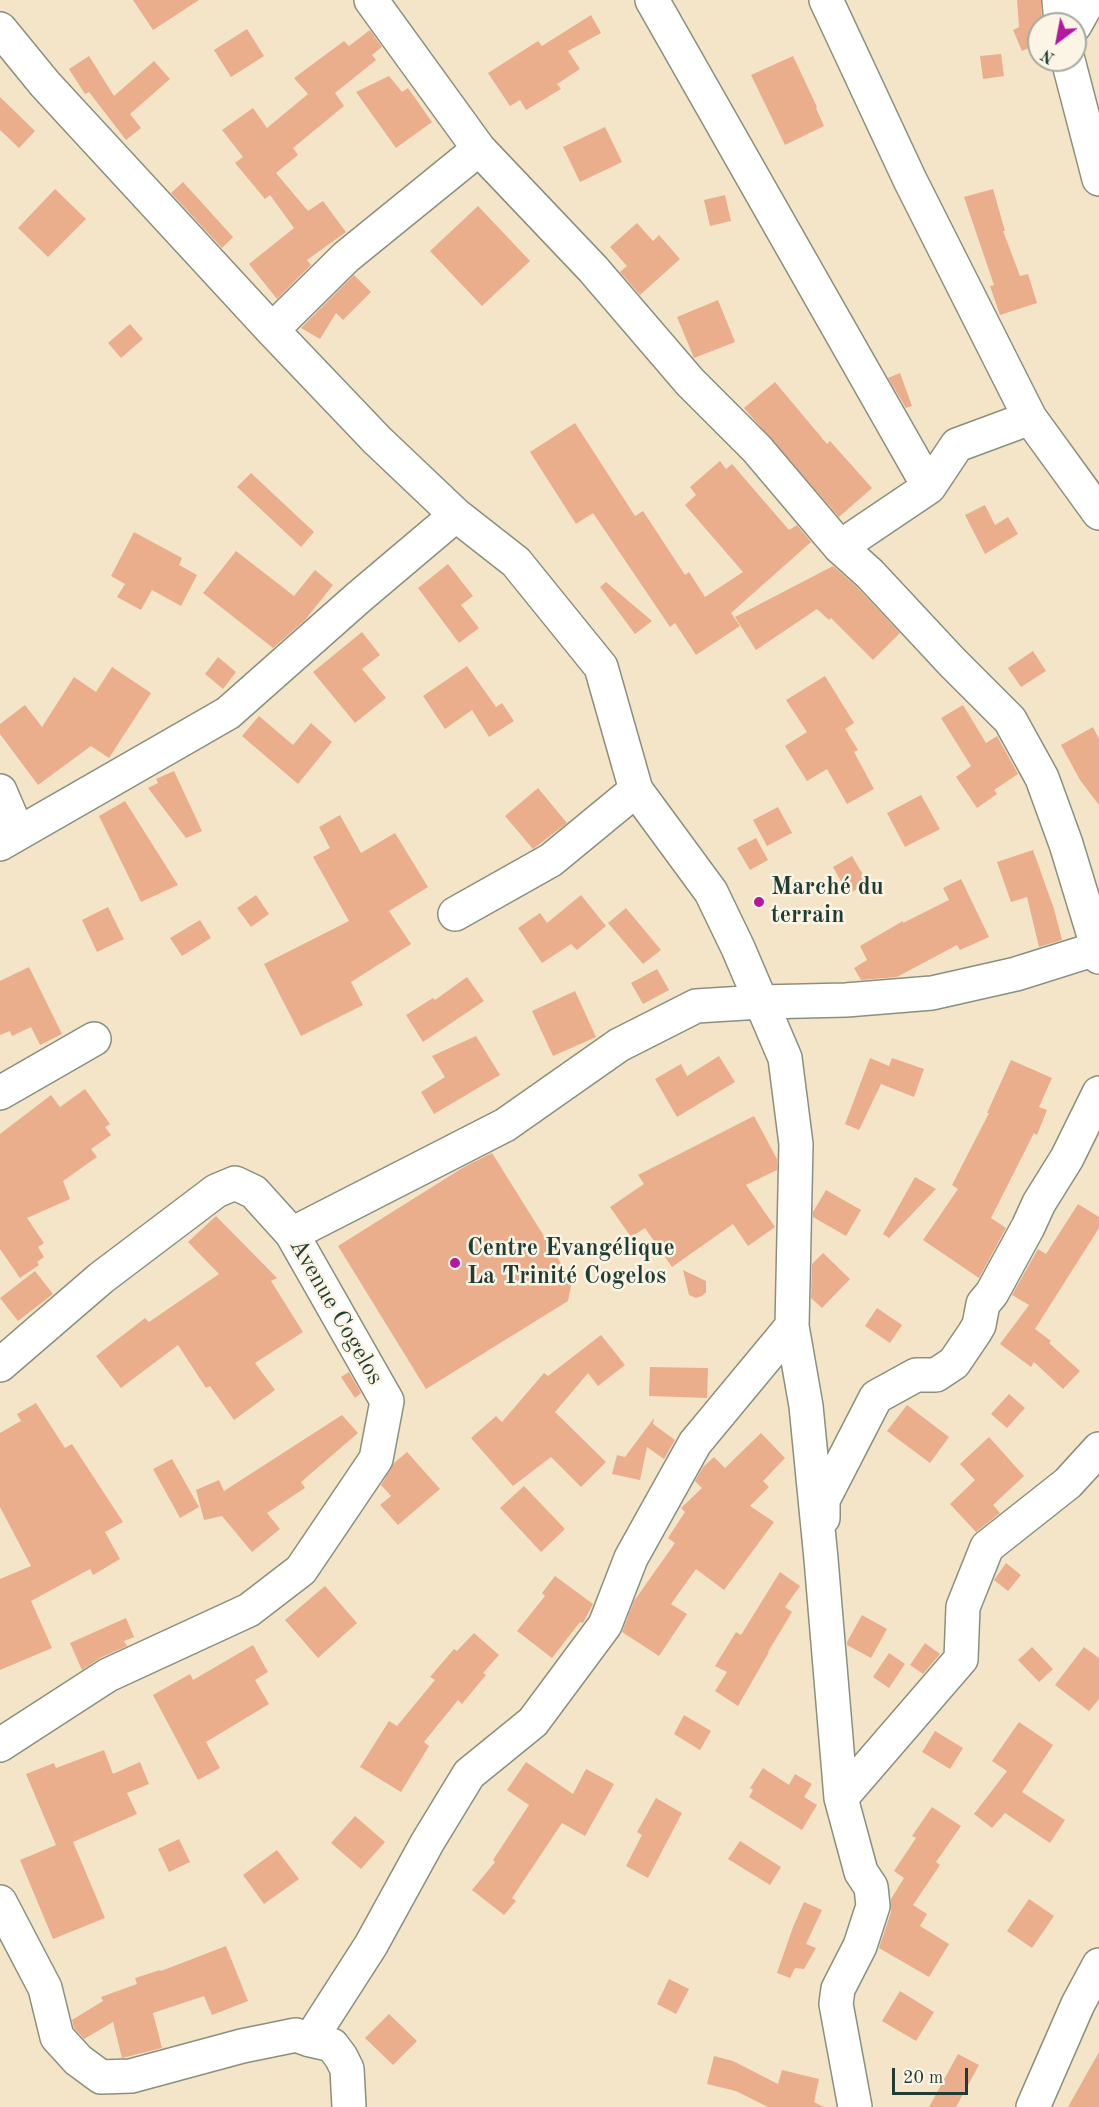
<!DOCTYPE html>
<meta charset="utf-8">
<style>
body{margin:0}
#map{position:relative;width:1099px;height:2107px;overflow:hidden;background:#f4e4c8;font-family:"Old Standard TT",serif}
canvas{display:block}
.north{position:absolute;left:1027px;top:12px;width:60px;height:60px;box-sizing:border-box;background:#fcf5e5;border:2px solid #a4ab9e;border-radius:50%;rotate:212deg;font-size:16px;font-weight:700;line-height:24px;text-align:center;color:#1f3d34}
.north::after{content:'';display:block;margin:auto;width:21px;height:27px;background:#b5179e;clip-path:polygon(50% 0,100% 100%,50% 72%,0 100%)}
.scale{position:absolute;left:892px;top:2068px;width:76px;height:27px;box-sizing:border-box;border:3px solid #1f3d34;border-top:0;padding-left:8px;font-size:18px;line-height:21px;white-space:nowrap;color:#1f3d34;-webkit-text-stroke:4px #fcf5e5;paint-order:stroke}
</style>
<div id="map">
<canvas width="1099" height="2107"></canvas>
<div class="north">N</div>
<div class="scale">20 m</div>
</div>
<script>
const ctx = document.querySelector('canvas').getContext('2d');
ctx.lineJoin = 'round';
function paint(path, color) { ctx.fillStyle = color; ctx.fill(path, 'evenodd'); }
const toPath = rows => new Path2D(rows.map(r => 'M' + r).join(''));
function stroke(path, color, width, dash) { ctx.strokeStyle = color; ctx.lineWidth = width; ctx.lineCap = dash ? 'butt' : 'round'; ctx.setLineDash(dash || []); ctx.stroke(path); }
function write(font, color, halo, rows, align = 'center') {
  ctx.font = font + ' "Old Standard TT",serif'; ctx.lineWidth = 5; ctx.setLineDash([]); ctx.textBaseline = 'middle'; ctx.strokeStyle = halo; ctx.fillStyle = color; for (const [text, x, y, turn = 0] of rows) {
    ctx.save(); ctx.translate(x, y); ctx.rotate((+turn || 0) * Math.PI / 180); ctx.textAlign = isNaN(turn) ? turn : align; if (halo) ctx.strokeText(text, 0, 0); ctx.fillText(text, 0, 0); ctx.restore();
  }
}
paint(toPath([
 [133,0,199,0,153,30],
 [1017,0,1041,0,1042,24,1039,24,1039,43,1022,51,1013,30,1019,27],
 [591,15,601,33,568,51,580,69,557,84,561,89,526,110,520,100,510,106,488,73,538,41,542,46],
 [247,29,264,56,231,77,214,50],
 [370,30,382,47,372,55,376,60,335,93,344,106,293,148,298,155,276,173,308,211,323,201,346,232,307,260,311,265,277,299,249,264,294,228,270,195,265,199,235,163,243,157,222,130,253,108,267,128,308,94,294,78,344,41,349,46],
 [1001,54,1004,76,983,79,980,56],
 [89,56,114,96,154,61,170,79,130,114,141,128,126,140,89,92,85,94,69,69],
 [793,56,817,107,816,108,824,126,785,145,751,75],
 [389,76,402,92,408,88,432,122,396,148,356,92],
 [0,97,35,131,19,148,0,130],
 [605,127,622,162,580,182,563,147],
 [183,182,233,237,222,248,171,193],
 [55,189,86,219,48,257,18,228],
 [993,189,1005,231,1003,231,1020,276,1028,274,1037,303,1000,315,990,286,994,285,964,197],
 [725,195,731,221,710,226,704,200],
 [478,206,530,261,482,306,430,251],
 [637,223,653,241,659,235,680,259,640,295,620,272,627,266,610,247],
 [354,275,371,292,343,320,336,313,320,339,301,328],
 [718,300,735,342,694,358,677,317],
 [130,324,143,339,121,358,108,343],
 [900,373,912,406,906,408,888,378],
 [775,382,827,444,830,441,872,488,839,517,744,408],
 [575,423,635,516,643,511,685,575,689,572,705,597,743,572,685,505,696,495,690,487,720,461,726,469,732,464,789,530,797,525,811,542,731,613,740,626,696,655,675,623,670,627,593,513,576,524,530,452],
 [251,473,314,532,301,547,237,487],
 [985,505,995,525,1008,517,1018,534,985,554,965,515],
 [134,532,182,558,179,565,197,575,181,606,152,590,141,610,117,597,125,584,111,576],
 [236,551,294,596,315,570,333,585,305,620,273,648,203,593],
 [448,564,473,596,461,605,479,628,459,643,418,588],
 [833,566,857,587,900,633,873,660,831,618,829,620,817,609,756,650,735,617],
 [606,582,652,621,635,634,600,587],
 [362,632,380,655,362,669,386,698,355,723,313,672],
 [1033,651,1046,671,1021,687,1008,668],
 [218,657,236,672,223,689,205,674],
 [467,666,496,707,502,703,514,721,489,737,472,710,445,729,423,696],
 [112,667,151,693,109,758,91,746,38,785,0,734,0,724,25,705,42,727,74,677,96,692],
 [825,676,854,723,845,729,858,750,854,752,874,789,847,804,827,769,807,781,785,746,807,732,786,700],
 [963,705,986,743,997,736,1018,774,994,790,997,794,977,808,956,777,971,766,941,718],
 [259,716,293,745,311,723,332,742,298,784,242,736],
 [1093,727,1099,739,1099,805,1080,780,1061,745],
 [174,771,202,831,186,838,148,788,158,783,156,779],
 [538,788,567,823,533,849,505,816],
 [921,795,940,829,905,847,887,813],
 [125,801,178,885,141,902,99,816],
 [778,807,792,833,767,846,753,820],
 [340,815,361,853,395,833,428,887,389,911,411,944,351,982,363,1005,301,1036,264,964,349,921,313,857,330,848,319,827],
 [756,838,768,860,750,870,737,848],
 [1033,850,1054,909,1062,940,1039,947,1027,897,1011,902,997,862],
 [852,856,868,883,848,894,833,867],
 [961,879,989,937,960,950,957,945,897,977,861,980,854,968,867,960,860,946,903,921,903,923,949,900,943,888],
 [256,895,269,914,251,927,237,908],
 [581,895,606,926,577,950,571,944,542,963,518,928,540,913,547,923],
 [108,907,124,939,97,952,82,920],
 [626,908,661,950,643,964,608,923],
 [200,920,211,938,182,956,170,938],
 [29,967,62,1034,40,1045,31,1027,12,1036,10,1031,0,1035,0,981],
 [657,969,669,990,643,1004,631,983],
 [467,977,484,1001,423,1042,406,1015,433,998,435,1000],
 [575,991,596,1037,553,1056,532,1011],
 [476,1036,500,1075,434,1114,421,1092,445,1077,432,1056],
 [719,1056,735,1082,677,1117,655,1079,681,1064,687,1076],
 [870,1058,889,1066,892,1058,924,1069,914,1097,881,1084,859,1130,845,1124],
 [1011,1060,1052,1078,1039,1107,1047,1110,1037,1135,1034,1133,991,1218,1006,1228,979,1278,923,1240,958,1189,952,1185,989,1113,987,1113],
 [85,1089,110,1124,105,1127,111,1135,91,1149,97,1157,63,1181,70,1199,27,1218,44,1243,38,1247,44,1257,37,1262,39,1265,20,1278,0,1249,0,1134,51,1095,60,1107],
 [754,1116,777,1159,777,1170,746,1185,775,1227,748,1246,733,1224,672,1267,645,1228,631,1237,610,1207,644,1184,638,1175],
 [492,1153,572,1281,568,1301,426,1389,338,1246,464,1167],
 [915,1177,936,1189,889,1238,883,1234],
 [826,1190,861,1210,846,1236,813,1217,813,1212],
 [1078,1204,1099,1217,1099,1228,1035,1329,1051,1341,1049,1343,1080,1371,1063,1389,1034,1362,1031,1367,1000,1344,1029,1305,1012,1295,1038,1249,1046,1254],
 [216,1216,277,1278,271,1281,303,1332,255,1363,275,1390,234,1420,210,1386,206,1388,178,1345,121,1388,96,1356,145,1318,149,1322,219,1274,188,1242],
 [823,1253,850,1279,822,1308,811,1298,812,1264],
 [683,1270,706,1281,706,1292,702,1296,696,1298,689,1295],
 [35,1271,53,1294,18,1321,0,1298],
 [877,1308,902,1325,890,1343,865,1326],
 [601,1335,625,1365,598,1386,588,1373,555,1412,606,1462,581,1487,551,1457,513,1486,471,1438,496,1416,502,1422,544,1373,548,1376],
 [650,1367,708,1368,707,1398,649,1396],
 [349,1372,361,1393,355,1398,341,1377],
 [1009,1394,1025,1408,1007,1428,991,1414],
 [36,1403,65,1448,72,1444,123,1522,105,1532,120,1559,93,1575,90,1569,31,1601,52,1648,0,1670,0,1579,31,1566,0,1507,0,1433,21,1421,17,1414],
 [907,1405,949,1437,930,1463,887,1431],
 [342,1415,358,1433,301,1482,305,1488,267,1513,280,1529,252,1552,222,1516,204,1520,196,1490,219,1480,224,1491],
 [654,1418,653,1424,675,1440,664,1459,647,1447,640,1480,612,1474,617,1455,625,1457],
 [761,1433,785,1458,763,1481,769,1487,750,1506,774,1522,724,1590,696,1569,671,1604,687,1614,659,1656,622,1632,634,1601,675,1543,668,1538,685,1512,681,1508,702,1488,695,1481,703,1467,714,1457,725,1468],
 [989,1437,1024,1476,993,1505,1000,1513,976,1532,950,1504,975,1480,960,1464],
 [407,1452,440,1489,398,1525,380,1505,391,1496,381,1485,394,1463],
 [172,1459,199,1507,180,1518,153,1469],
 [524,1486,565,1529,541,1552,500,1508],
 [1006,1563,1021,1575,1008,1591,994,1580],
 [780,1572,800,1586,785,1607,792,1612,768,1652,769,1652,738,1706,715,1691,727,1672,715,1666,736,1632,741,1635],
 [555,1576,593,1604,583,1623,580,1622,552,1658,517,1631,545,1596,542,1593],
 [325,1586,357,1623,318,1658,285,1620],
 [862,1615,887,1629,871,1658,847,1645,847,1642],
 [126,1618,134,1637,124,1641,127,1646,100,1658,82,1670,70,1643],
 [474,1633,499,1655,483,1673,486,1675,462,1704,458,1700,424,1742,429,1746,401,1792,360,1767,389,1721,397,1726,435,1680,430,1677,454,1649,457,1651],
 [925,1643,940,1654,923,1674,910,1665],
 [253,1645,268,1672,255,1680,269,1704,206,1742,220,1768,198,1780,153,1695,190,1674,193,1680],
 [1032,1647,1053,1669,1039,1682,1018,1660],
 [1084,1647,1099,1658,1099,1699,1089,1711,1055,1685],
 [889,1653,905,1664,889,1688,873,1677],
 [684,1715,711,1731,700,1750,674,1734],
 [1019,1722,1053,1745,1022,1792,1065,1820,1050,1843,1005,1813,992,1828,974,1814,1007,1771,992,1761],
 [935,1731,963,1748,950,1769,922,1752],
 [104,1750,113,1774,140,1762,149,1784,127,1793,137,1814,73,1842,105,1918,53,1939,20,1860,56,1845,26,1774,54,1763,56,1768],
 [526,1762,573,1794,586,1769,614,1784,585,1836,562,1823,512,1898,516,1901,504,1915,472,1890,495,1862,493,1860,529,1805,507,1790],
 [763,1768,789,1785,795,1774,812,1784,804,1797,817,1805,802,1830,749,1797,753,1790,750,1788],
 [656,1798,682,1813,648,1878,626,1866,642,1835,637,1832],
 [932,1807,961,1826,936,1862,940,1865,913,1905,927,1914,920,1926,949,1944,929,1977,879,1948,891,1912,891,1899,904,1878,894,1871,916,1838,912,1836],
 [355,1816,385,1842,361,1869,331,1843],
 [179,1839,190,1862,169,1872,158,1849],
 [740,1841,781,1867,770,1885,728,1859],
 [277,1850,299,1879,264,1904,243,1875],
 [1029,1899,1054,1916,1032,1948,1007,1931],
 [804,1902,822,1910,806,1944,816,1948,804,1969,795,1968,790,1978,777,1973,793,1927],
 [226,1946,248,2001,212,2015,204,1996,153,2013,162,2048,122,2058,113,2022,84,2039,74,2028,72,2020,103,2001,101,1997,137,1984,135,1978,160,1970,161,1971],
 [669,1979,689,1989,676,2014,657,2004],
 [900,1991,934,2012,916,2041,882,2021],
 [389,2014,417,2041,393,2065,365,2038],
 [1099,2052,1099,2107,1068,2107],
 [958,2054,979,2065,956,2107,929,2107],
 [714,2056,733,2061,778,2084,782,2070,819,2079,814,2102,824,2107,768,2107,736,2091,707,2084]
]), '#ebae8d');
const minor = toPath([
 [371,0,479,149,593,269,690,382,757,449,840,547,870,574,952,662,1010,720,1042,778,1066,844,1098,949,1099,957],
 [652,0,929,487],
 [826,0,910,180,1030,418,1099,513],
 [1059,0,1061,24],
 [1075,25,1089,0],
 [0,29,45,84,272,330,377,440,456,515,516,562,601,667,636,790,711,892,738,948,785,1058,796,1144,792,1326,806,1406,821,1559,841,1798,861,1872,871,1887,873,1906,860,1946,838,1989,836,2004,855,2107],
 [1068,60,1099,179],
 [272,330,346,257,479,149],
 [840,547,929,487,957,445,1030,418],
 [0,791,18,833],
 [0,844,228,713,359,597,456,515],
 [455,914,551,860,636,790],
 [0,1093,94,1039],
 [292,1234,505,1125,619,1045,696,1006,761,1002,846,1000,932,993,1016,974,1099,948],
 [0,1365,101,1278,216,1191,235,1183,254,1192,292,1234,387,1401,376,1459,301,1570,249,1610,108,1675,0,1745],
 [823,1518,823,1500,876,1397,916,1375,936,1375,954,1363,975,1332,979,1325,983,1304,992,1293,1028,1227,1039,1203,1067,1158,1099,1093],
 [841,1798,961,1659,963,1607,987,1547,1068,1483,1099,1449],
 [0,1902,45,1988,57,2037,78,2060,101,2077,131,2076,242,2046,296,2035,310,2040,332,2045,341,2057,347,2069,349,2107],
 [310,2040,371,1945,427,1843,469,1774,533,1722,605,1625,631,1558,695,1443,792,1326],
 [1033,2107,1078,2004,1099,1965]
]);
stroke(minor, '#8a907e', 36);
stroke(minor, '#fff', 33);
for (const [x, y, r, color] of [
 [759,902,6,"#b5179e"],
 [455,1263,6,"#b5179e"]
]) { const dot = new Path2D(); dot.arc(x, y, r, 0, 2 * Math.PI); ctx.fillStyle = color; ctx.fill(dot); stroke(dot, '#fcf5e5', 2); }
write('bold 24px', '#1f3d34', '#fcf5e5', [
 ["Marché du",771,888],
 ["terrain",771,916],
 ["Centre Evangélique",467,1249],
 ["La Trinité Cogelos",467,1277]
], 'left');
write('24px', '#1f3d34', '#fcf5e5', [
 ["Avenue Cogelos",336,1312,60]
]);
</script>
